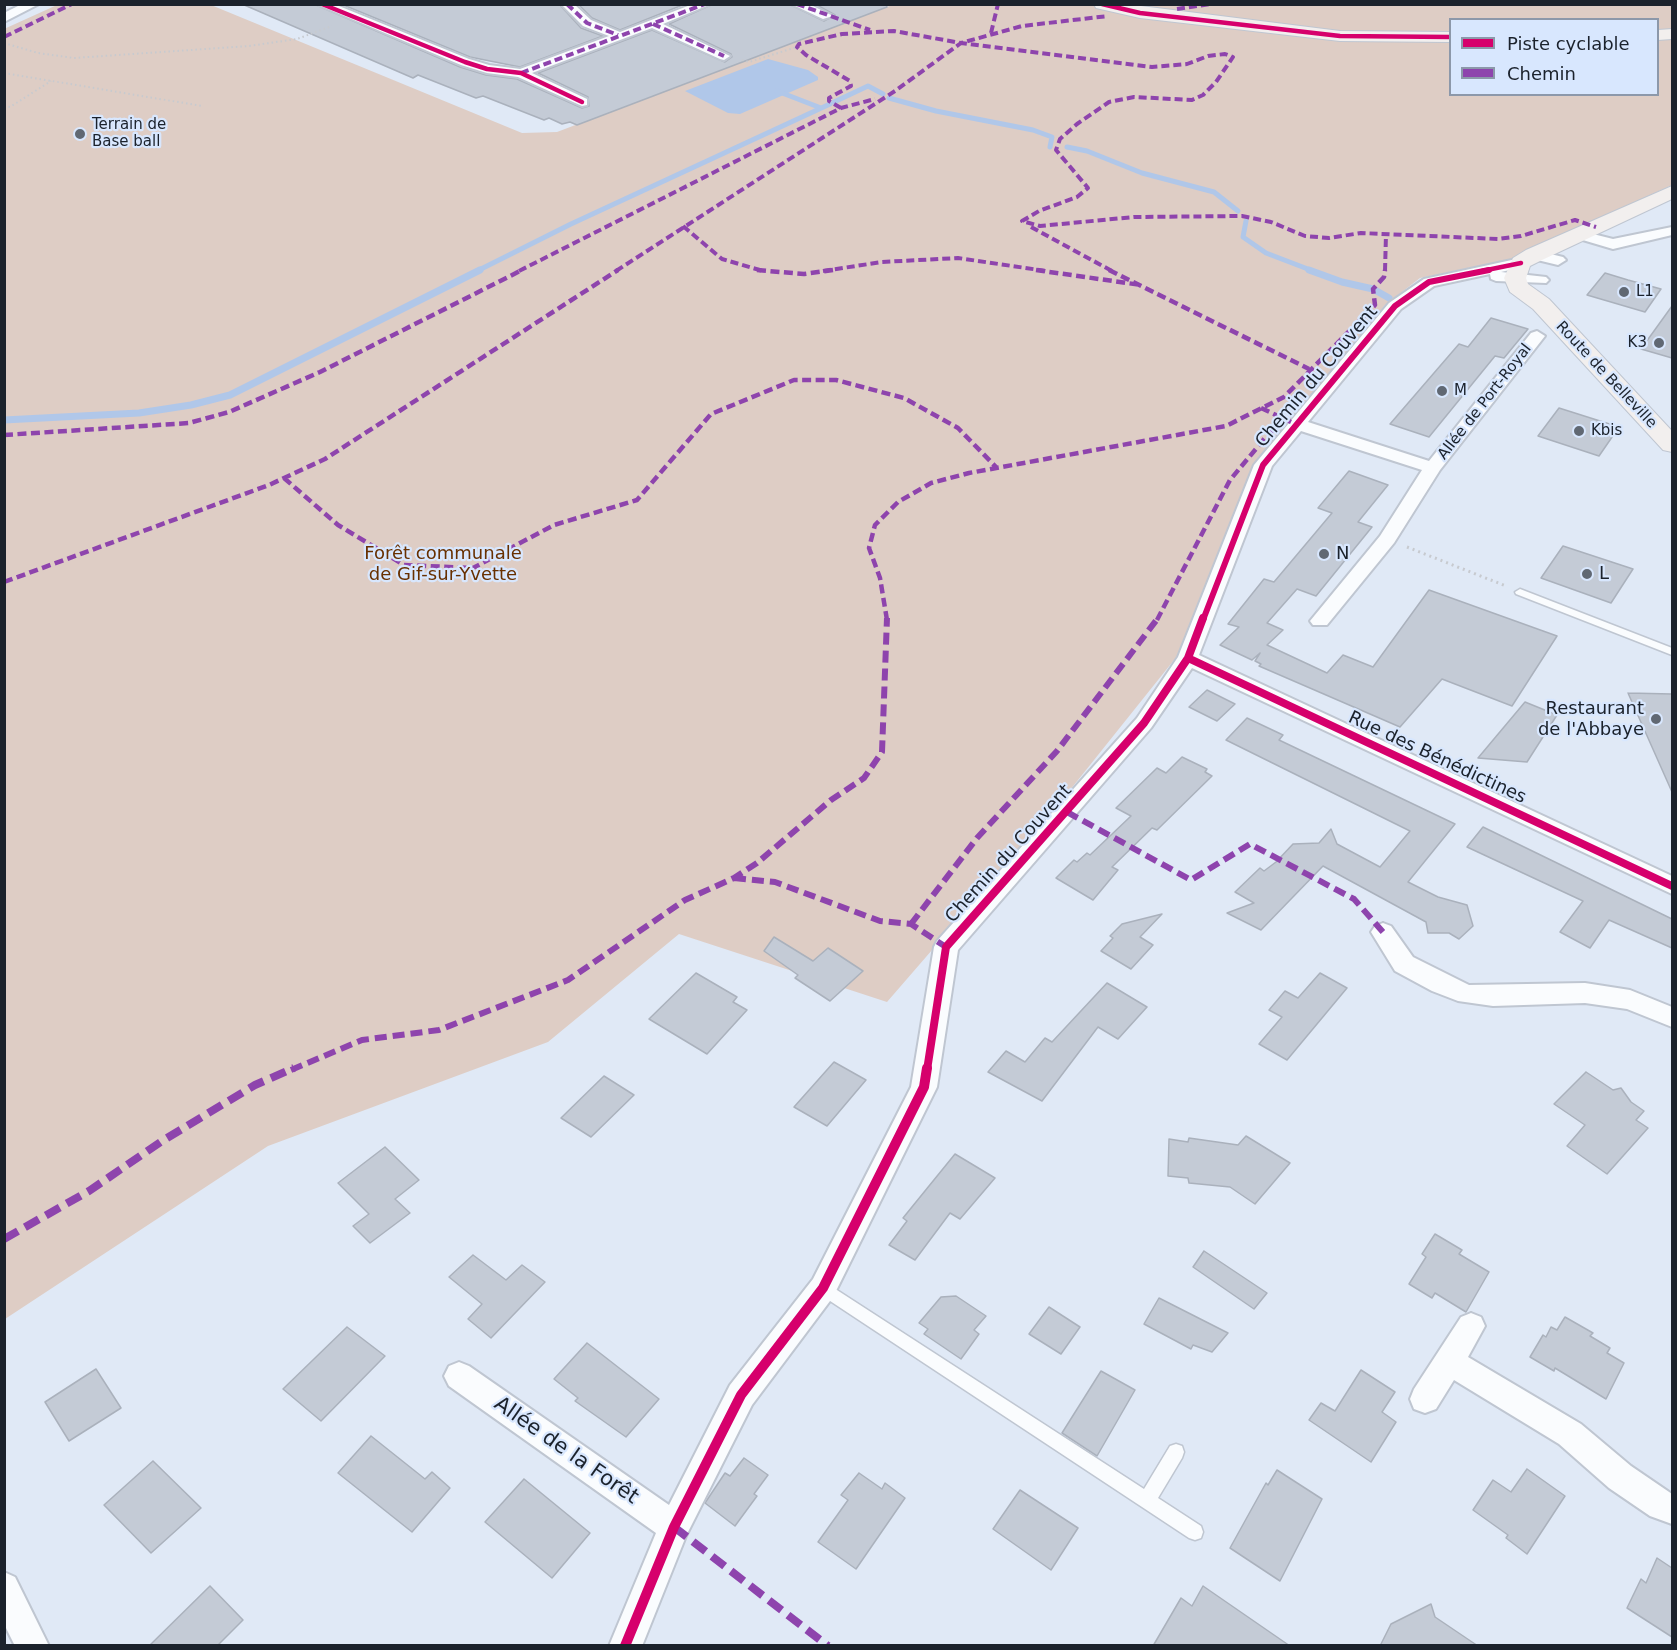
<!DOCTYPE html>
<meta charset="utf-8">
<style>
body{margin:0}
#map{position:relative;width:1677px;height:1650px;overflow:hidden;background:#e0e9f6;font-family:"DejaVu Sans",sans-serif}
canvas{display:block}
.frame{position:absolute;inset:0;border:6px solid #1b222c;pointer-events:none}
.legend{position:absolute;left:1449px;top:18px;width:210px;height:78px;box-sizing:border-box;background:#d8e7fe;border:2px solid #8c98aa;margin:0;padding:8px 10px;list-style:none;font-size:18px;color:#1b222c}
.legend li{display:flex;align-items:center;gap:12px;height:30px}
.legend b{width:30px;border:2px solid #8c98aa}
</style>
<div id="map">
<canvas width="1677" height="1650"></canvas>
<div class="frame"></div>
<ul class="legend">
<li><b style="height:8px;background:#d6006c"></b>Piste cyclable</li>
<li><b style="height:8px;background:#8e44ad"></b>Chemin</li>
</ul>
</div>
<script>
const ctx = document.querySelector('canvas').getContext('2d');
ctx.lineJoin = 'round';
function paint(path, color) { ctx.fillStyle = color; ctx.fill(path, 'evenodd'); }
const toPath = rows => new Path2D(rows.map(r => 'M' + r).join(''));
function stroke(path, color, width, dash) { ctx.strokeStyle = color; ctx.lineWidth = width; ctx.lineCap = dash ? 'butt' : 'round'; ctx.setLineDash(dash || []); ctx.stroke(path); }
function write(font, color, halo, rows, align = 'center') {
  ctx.font = font + ' "DejaVu Sans",sans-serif'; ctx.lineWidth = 4.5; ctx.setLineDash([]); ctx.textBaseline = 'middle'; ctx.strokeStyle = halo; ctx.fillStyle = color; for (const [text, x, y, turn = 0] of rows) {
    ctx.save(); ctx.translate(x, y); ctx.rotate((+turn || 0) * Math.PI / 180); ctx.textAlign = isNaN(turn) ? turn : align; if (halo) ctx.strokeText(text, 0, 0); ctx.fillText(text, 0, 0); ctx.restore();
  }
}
paint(toPath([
 [57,5,211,5,522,133,557,132,892,5,1672,5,1672,185,1511,259,1420,278,1385,305,1251,470,1178,655,1062,800,887,1002,679,934,548,1042,268,1146,5,1319,4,29],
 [1450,20,1658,20,1658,94,1450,94]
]), '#decdc5');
paint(toPath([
 [768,59,808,70,818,77,818,80,740,114,728,113,685,91]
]), '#b0c7e9');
stroke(toPath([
 [777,91,821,108],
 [889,98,936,111,1033,130,1052,137,1050,147],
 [834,102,868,86,883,94],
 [1067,147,1087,151,1142,173,1214,192,1238,211],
 [1246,221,1243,237,1266,253,1313,271],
 [477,271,571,224,830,104]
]), '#b0c7e9', 5);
stroke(toPath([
 [1309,270,1342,282,1373,289,1389,298],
 [4,420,139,413,191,405,230,395,480,270]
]), '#b0c7e9', 7);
const building = toPath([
 [242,4,314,4,460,67,486,75,517,79,582,108,589,106,588,97,538,73,652,30,725,62,732,57,731,54,669,24,713,4,789,4,824,21,835,15,815,4,886,4,887,7,577,125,570,122,562,124,549,118,544,120,483,96,476,98,418,75,413,78,242,4],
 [341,4,559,4,581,28,603,36,520,67,470,57,341,4],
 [578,4,685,4,620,30,592,18,578,4],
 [1605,273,1628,280,1661,289,1645,312,1587,295,1605,273],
 [1672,306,1672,358,1641,349,1672,306],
 [1491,318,1528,329,1504,358,1495,356,1429,437,1390,424,1459,344,1468,347,1491,318],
 [1559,408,1619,427,1599,456,1538,436,1559,408],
 [1349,471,1388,485,1358,522,1372,527,1316,596,1297,589,1267,623,1283,630,1267,645,1327,673,1343,655,1373,667,1429,590,1557,636,1512,706,1442,679,1400,727,1259,666,1261,664,1255,661,1260,653,1252,660,1220,645,1239,627,1228,624,1264,579,1274,582,1332,513,1318,508,1349,471],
 [1563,546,1633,569,1611,603,1541,578,1563,546],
 [1207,690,1235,704,1217,721,1189,707,1207,690],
 [1628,693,1672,694,1672,792,1628,693],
 [1525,702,1557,715,1527,762,1478,758,1525,702],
 [1247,718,1283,735,1279,740,1455,824,1408,882,1438,897,1467,905,1473,926,1459,939,1449,933,1428,933,1426,922,1323,866,1261,930,1227,913,1254,903,1235,892,1260,868,1264,871,1276,862,1293,844,1319,843,1331,829,1337,844,1380,867,1410,831,1226,740,1247,718],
 [1182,757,1207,769,1205,772,1212,776,1157,830,1152,828,1112,867,1118,870,1093,900,1056,878,1074,860,1077,862,1087,853,1090,855,1131,816,1116,808,1157,768,1166,773,1182,757],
 [1483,827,1672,919,1672,948,1609,920,1590,948,1560,932,1583,901,1467,847,1483,827],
 [1162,914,1140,937,1153,945,1131,969,1101,951,1113,938,1110,936,1122,924,1162,914],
 [774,937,813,961,828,948,863,971,830,1001,795,978,798,975,764,951,774,937],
 [696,973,737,997,733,1002,747,1010,707,1054,649,1019,696,973],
 [1320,973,1347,988,1287,1060,1259,1044,1282,1017,1269,1010,1285,991,1298,998,1320,973],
 [1107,983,1147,1007,1118,1039,1098,1027,1042,1101,988,1072,1006,1051,1025,1062,1045,1038,1052,1042,1107,983],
 [834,1062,866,1080,827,1126,794,1107,834,1062],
 [1586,1072,1613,1090,1621,1088,1631,1102,1644,1111,1636,1120,1648,1128,1607,1174,1567,1146,1585,1125,1554,1104,1586,1072],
 [604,1076,634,1095,591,1137,561,1118,604,1076],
 [1246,1136,1290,1163,1255,1204,1230,1187,1189,1183,1188,1178,1168,1176,1169,1139,1188,1142,1189,1138,1238,1145,1246,1136],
 [385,1147,419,1180,395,1199,410,1213,370,1243,353,1226,369,1214,338,1183,385,1147],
 [955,1154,995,1178,960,1219,950,1213,915,1260,889,1245,907,1221,903,1218,955,1154],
 [1435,1234,1462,1250,1459,1254,1489,1272,1466,1312,1435,1293,1432,1298,1409,1284,1426,1257,1422,1254,1435,1234],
 [1204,1251,1267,1293,1254,1309,1193,1267,1204,1251],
 [473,1255,506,1280,522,1265,545,1282,491,1338,468,1319,482,1304,449,1277,473,1255],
 [956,1296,986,1316,974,1330,979,1334,961,1359,924,1334,928,1329,919,1323,941,1297,956,1296],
 [1159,1298,1228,1333,1212,1352,1193,1345,1191,1349,1144,1324,1159,1298],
 [1049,1307,1080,1327,1061,1354,1029,1334,1049,1307],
 [1565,1317,1593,1333,1590,1336,1610,1348,1607,1353,1624,1363,1606,1399,1555,1368,1554,1371,1530,1357,1543,1335,1546,1337,1551,1327,1557,1330,1565,1317],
 [347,1327,385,1356,321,1421,283,1389,347,1327],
 [587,1343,659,1399,626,1437,575,1401,578,1398,554,1379,587,1343],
 [96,1369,121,1408,69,1441,45,1402,96,1369],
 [1361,1370,1395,1392,1382,1412,1396,1422,1371,1462,1309,1420,1321,1403,1335,1411,1361,1370],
 [1101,1371,1135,1390,1097,1456,1062,1433,1101,1371],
 [371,1436,425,1479,432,1472,450,1488,412,1532,338,1473,371,1436],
 [744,1458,768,1475,754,1494,757,1496,735,1526,705,1503,725,1473,730,1476,744,1458],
 [153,1461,201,1508,151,1553,104,1505,153,1461],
 [1527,1469,1565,1496,1527,1554,1506,1538,1508,1535,1473,1510,1493,1480,1511,1492,1527,1469],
 [1277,1470,1322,1499,1280,1581,1230,1548,1266,1483,1268,1485,1277,1470],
 [859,1473,882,1489,885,1483,905,1498,856,1569,818,1542,848,1500,841,1495,859,1473],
 [524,1479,590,1533,552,1578,485,1522,524,1479],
 [1020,1490,1078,1528,1051,1570,993,1529,1020,1490],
 [1657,1558,1672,1568,1672,1637,1627,1608,1641,1579,1646,1583,1657,1558],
 [210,1586,243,1620,217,1646,149,1646,210,1586],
 [1203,1586,1290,1646,1153,1646,1181,1598,1192,1606,1203,1586],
 [1431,1604,1435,1617,1478,1646,1380,1646,1391,1624,1431,1604]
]);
paint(building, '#c4cbd6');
stroke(building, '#aab1bc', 1.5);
const lane = toPath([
 [1520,589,1672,648,1672,655,1516,594,1515,592,1520,589],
 [823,1281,1144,1489,1170,1446,1176,1444,1182,1446,1184,1452,1182,1458,1158,1498,1201,1526,1203,1532,1201,1538,1195,1540,1189,1538,818,1293,815,1288,818,1283,823,1281]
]);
const street = toPath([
 [22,4,39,4,4,22,4,13,22,4],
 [316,4,334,4,469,59,489,65,520,69,609,36,583,26,561,4,574,4,591,20,620,32,693,4,711,4,663,24,730,56,724,60,720,59,652,28,532,73,587,99,587,105,582,106,518,77,487,73,461,65,316,4],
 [791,4,809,4,833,16,823,19,791,4],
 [1672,227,1672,235,1613,249,1576,238,1574,235,1581,231,1613,239,1672,227],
 [1534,250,1563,257,1566,260,1558,265,1529,258,1526,255,1529,252,1534,250],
 [1521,258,1526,260,1529,263,1526,266,1501,272,1546,277,1549,280,1546,283,1496,281,1491,279,1490,274,1434,286,1401,309,1308,422,1429,461,1531,333,1537,331,1545,336,1440,470,1394,543,1327,625,1313,625,1310,621,1380,536,1422,470,1301,431,1272,466,1199,655,1672,876,1672,894,1192,668,1151,728,958,950,937,1087,833,1297,752,1405,686,1536,642,1646,609,1646,656,1533,449,1386,444,1376,449,1366,459,1362,469,1366,669,1505,730,1385,813,1279,911,1087,934,947,937,941,1137,718,1178,657,1254,465,1389,303,1424,279,1521,258],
 [1383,923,1391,926,1413,957,1469,985,1585,983,1630,990,1672,1007,1672,1027,1627,1009,1585,1003,1493,1006,1458,1001,1432,991,1395,971,1371,932,1375,926,1383,923],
 [1471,1313,1481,1317,1485,1326,1468,1357,1581,1424,1631,1466,1672,1494,1672,1524,1650,1516,1609,1488,1559,1444,1454,1380,1436,1409,1425,1413,1414,1409,1410,1399,1414,1389,1461,1317,1471,1313],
 [4,1572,15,1577,49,1646,15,1646,4,1624,4,1572]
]);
const secondary = toPath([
 [1094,4,1125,4,1340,31,1450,32,1450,42,1340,41,1140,18,1096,8,1094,4],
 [1672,29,1672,39,1658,40,1658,30,1672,29],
 [1672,186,1672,199,1542,260,1530,266,1526,278,1528,284,1549,299,1672,431,1672,452,1663,450,1533,309,1510,292,1504,278,1513,258,1526,250,1672,186]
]);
stroke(lane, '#bfc6d1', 3);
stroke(street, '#bfc6d1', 4);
stroke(secondary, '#bfc6d1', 2);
stroke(toPath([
 [4,43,38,53,74,58,249,46,297,39,332,26],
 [742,60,749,62,797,47],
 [4,73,202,106],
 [4,106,10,107,51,81]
]), '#c7cacf', 2, [1.5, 3]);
stroke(toPath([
 [1407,547,1506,586]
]), '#c7cacf', 3, [2, 4]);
paint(lane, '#fafcfe');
paint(street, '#fafcfe');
paint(secondary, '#f2efee');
stroke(toPath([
 [567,4,587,23,618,35],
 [797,4,870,30],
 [1177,9,1211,4],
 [653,24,724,56],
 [991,33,998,4],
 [4,37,72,4],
 [521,73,705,4],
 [841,108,829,101,829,98,851,86,850,81,806,55,797,47,799,44,842,34,894,31,961,43,1152,67,1187,64,1208,56,1225,54,1233,57,1216,82,1203,95,1192,100,1134,97,1109,102,1077,124,1060,139,1056,150,1088,188,1077,197,1039,211,1022,221,1040,226,1134,217,1242,216,1271,222,1305,236,1329,238,1361,233,1498,239,1521,236,1575,220,1596,227],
 [683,226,722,259,763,271],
 [1031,227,1112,271],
 [519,271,841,108,875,99],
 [616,271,895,91,961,43,1022,26,1108,16],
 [823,271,882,262,958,258,1046,271],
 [1385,271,1386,234]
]), '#8e44ad', 4, [8, 4]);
stroke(toPath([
 [757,270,804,274,833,270],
 [1036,270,1141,285],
 [1109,270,1309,369],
 [1261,408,1291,422],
 [4,435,189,423,229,412,320,372,522,270],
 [284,478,338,525,404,565,473,568,554,525,637,500,711,414,794,380,836,380,904,398,958,428,996,467],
 [4,582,269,485,325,459,618,270],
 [887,620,880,578,869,548,875,525,898,502,931,483,969,473,1226,426,1284,397,1375,305,1373,289,1384,277,1385,270],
 [1157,620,1230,480,1265,438,1285,419]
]), '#8e44ad', 4.5, [9, 4.5]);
stroke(toPath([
 [1067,812,1191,880,1250,844,1354,899,1383,932],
 [734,878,775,882,880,921,911,924,946,947],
 [911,924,977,838,1057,751,1158,618],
 [291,1070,362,1040,439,1030,568,980,685,900,734,878,757,863,831,800,864,778,882,752,887,618]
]), '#8e44ad', 6, [12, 6]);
stroke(toPath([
 [4,1239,89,1191,162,1141,255,1085,294,1068],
 [674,1527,828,1646]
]), '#8e44ad', 8, [16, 8]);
stroke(toPath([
 [322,4,465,62,487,69,521,73,582,102],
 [1102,4,1140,13,1340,36,1450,37],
 [1482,271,1521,263]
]), '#d6006c', 4.5);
stroke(toPath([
 [1203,620,1263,465,1395,306,1429,282,1489,270]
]), '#d6006c', 6);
stroke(toPath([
 [1188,658,1672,886],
 [927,1070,946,947,1144,723,1188,658,1203,618]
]), '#d6006c', 8);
stroke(toPath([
 [625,1646,674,1527,741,1395,823,1288,924,1087,927,1068]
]), '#d6006c', 10);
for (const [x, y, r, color] of [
 [80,134,6,"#606873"],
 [1624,292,6,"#606873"],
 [1659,343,6,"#606873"],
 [1442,391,6,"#606873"],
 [1579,431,6,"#606873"],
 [1324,554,6,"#606873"],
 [1587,574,6,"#606873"],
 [1656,719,6,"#606873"]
]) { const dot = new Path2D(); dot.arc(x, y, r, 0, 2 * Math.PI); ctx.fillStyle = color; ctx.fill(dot); stroke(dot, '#d8e7fe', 2); }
write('15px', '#1b222c', '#d8e7fe', [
 ["Terrain de",92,125],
 ["Base ball",92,142],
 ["L1",1636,292],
 ["K3",1647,343,"right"],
 ["M",1454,391],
 ["Kbis",1591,431]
], 'left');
write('15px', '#1b222c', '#d8e7fe', [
 ["Route de Belleville",1606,375,47],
 ["Allée de Port-Royal",1485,402,-52]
]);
write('18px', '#1b222c', '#d8e7fe', [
 ["Chemin du Couvent",1317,377,-50],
 ["Rue des Bénédictines",1437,758,25],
 ["Chemin du Couvent",1009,854,-48]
]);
write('18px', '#683000', '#d8e7fe', [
 ["Forêt communale",443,554],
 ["de Gif-sur-Yvette",443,575]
]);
write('18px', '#1b222c', '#d8e7fe', [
 ["N",1336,554],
 ["L",1599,574],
 ["Restaurant",1644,709,"right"],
 ["de l'Abbaye",1644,730,"right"]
], 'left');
write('21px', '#1b222c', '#d8e7fe', [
 ["Allée de la Forêt",566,1451,35]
]);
</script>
